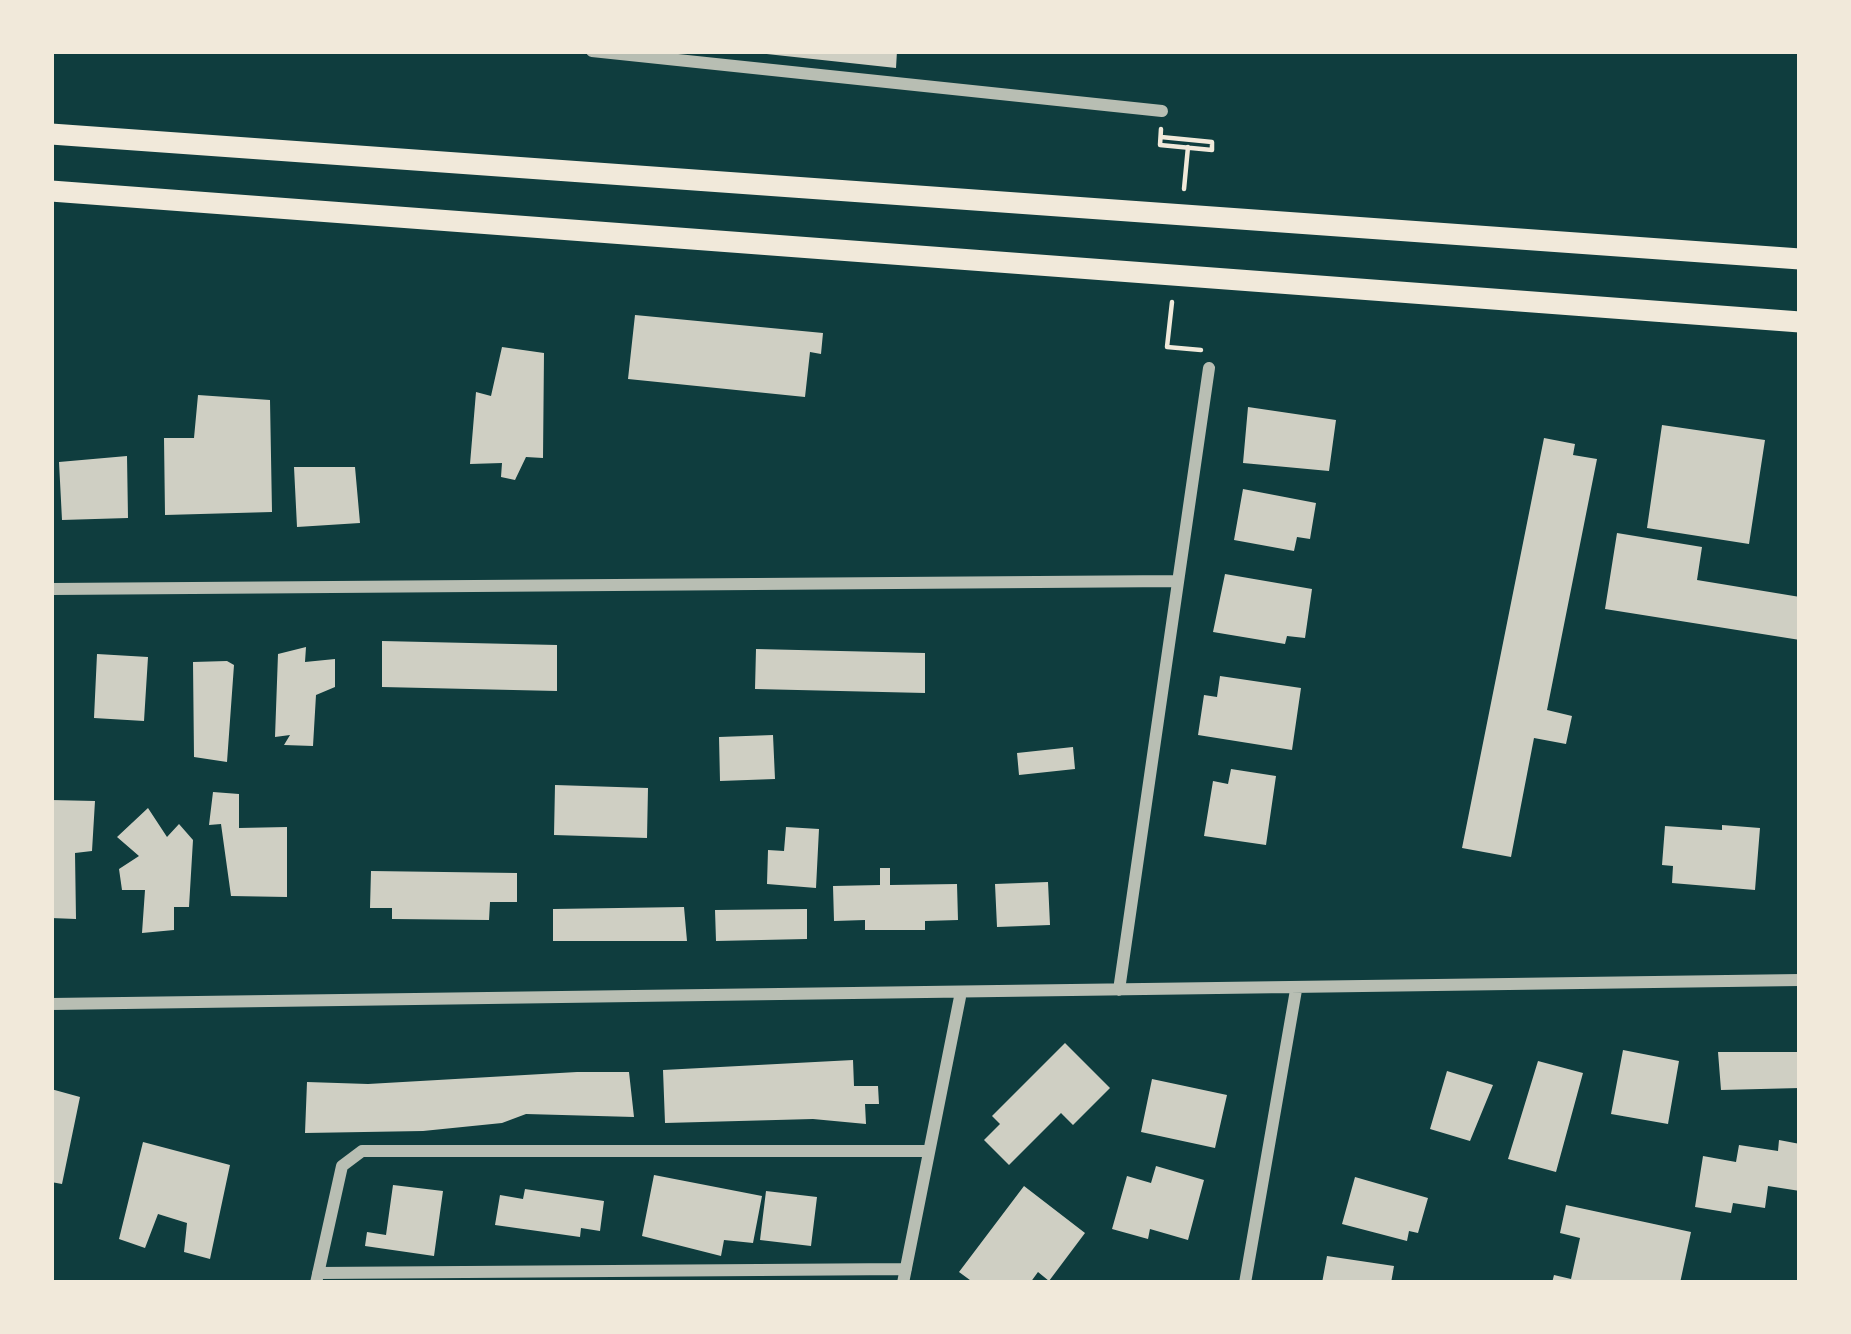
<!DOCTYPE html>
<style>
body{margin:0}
#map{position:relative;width:1851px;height:1334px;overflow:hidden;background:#0f3d3e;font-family:"Fira Sans Condensed",sans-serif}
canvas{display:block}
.frame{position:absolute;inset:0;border:54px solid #f1e9da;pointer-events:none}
</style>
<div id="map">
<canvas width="1851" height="1334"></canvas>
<div class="frame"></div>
</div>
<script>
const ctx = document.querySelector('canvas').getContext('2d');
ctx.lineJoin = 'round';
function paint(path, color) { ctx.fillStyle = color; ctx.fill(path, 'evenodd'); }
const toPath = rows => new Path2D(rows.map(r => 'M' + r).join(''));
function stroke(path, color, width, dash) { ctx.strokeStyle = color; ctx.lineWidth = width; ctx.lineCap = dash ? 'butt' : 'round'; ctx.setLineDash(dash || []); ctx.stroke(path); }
paint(toPath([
 [739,51,897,51,896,68],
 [635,315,823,333,821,354,810,352,805,397,628,379],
 [502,347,544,353,543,458,526,457,515,480,501,477,502,463,470,464,476,392,491,396],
 [198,395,270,400,272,512,165,515,164,438,194,438],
 [1248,407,1336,420,1329,471,1243,463],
 [1662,425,1765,440,1749,544,1647,528],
 [1544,438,1575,444,1573,455,1597,459,1547,710,1572,716,1566,744,1534,738,1511,857,1462,848],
 [127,456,128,518,62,520,59,462],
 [294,467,355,467,360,523,297,527],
 [1243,489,1316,503,1310,539,1297,537,1294,551,1234,540],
 [1617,533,1702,547,1697,580,1800,597,1800,640,1605,609],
 [1225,574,1312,589,1305,638,1287,636,1285,644,1213,632],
 [382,641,557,645,557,691,382,687],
 [306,647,305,662,335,659,335,687,316,695,313,746,284,745,290,735,275,737,278,654],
 [756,649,925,653,925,693,755,689],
 [97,654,148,657,144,721,94,718],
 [227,661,234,665,227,762,194,757,193,662],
 [1220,676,1301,688,1292,750,1198,735,1204,695,1217,697],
 [773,735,775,779,720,781,719,737],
 [1073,747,1075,769,1019,775,1017,753],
 [1231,769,1276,776,1266,845,1204,836,1213,781,1228,784],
 [555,785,648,788,647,838,554,835],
 [213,792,239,794,239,828,287,827,287,897,231,896,221,824,209,825],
 [51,800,95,801,92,851,75,853,76,919,51,918],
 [148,808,167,837,179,824,193,840,189,907,174,907,174,930,142,933,145,890,122,890,119,869,139,856,117,837],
 [1722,825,1760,828,1755,890,1672,883,1673,866,1662,865,1665,826,1722,830],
 [786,827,819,829,816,888,767,884,768,850,784,851],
 [880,868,890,868,890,885,957,884,958,920,925,921,925,930,865,930,865,920,834,921,833,886,880,885],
 [371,871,517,873,517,902,490,902,489,920,392,919,392,908,370,908],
 [1048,882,1050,925,997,927,995,884],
 [684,907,687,941,553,941,553,909],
 [807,909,807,939,716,941,715,910],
 [1065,1043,1110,1088,1073,1125,1061,1113,1009,1165,984,1140,1000,1124,992,1116],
 [1623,1050,1679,1061,1668,1124,1611,1114],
 [1718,1052,1800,1052,1800,1088,1721,1090],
 [853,1060,854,1086,878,1086,879,1104,865,1104,866,1124,813,1119,665,1123,663,1070],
 [1538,1061,1583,1073,1556,1172,1508,1159],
 [1447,1071,1493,1085,1470,1141,1430,1129],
 [577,1072,629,1072,634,1117,526,1114,502,1123,423,1131,305,1133,307,1082,368,1084],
 [1152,1079,1227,1095,1215,1148,1141,1132],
 [51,1089,80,1097,62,1184,51,1182],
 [1779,1140,1800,1144,1800,1191,1768,1186,1765,1208,1733,1203,1731,1213,1695,1207,1703,1156,1736,1162,1739,1145,1778,1151],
 [143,1142,230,1165,210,1259,184,1252,187,1223,158,1214,145,1248,119,1239],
 [1156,1166,1204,1180,1188,1240,1150,1229,1148,1239,1112,1229,1127,1176,1151,1183],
 [654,1175,762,1196,753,1243,724,1240,721,1256,642,1236],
 [1355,1177,1428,1198,1418,1233,1409,1231,1407,1241,1342,1224],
 [393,1185,443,1191,434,1256,365,1246,367,1232,386,1235],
 [1024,1186,1085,1233,1049,1281,1038,1272,1030,1283,974,1283,959,1272],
 [525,1189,604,1201,600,1231,581,1228,580,1237,495,1225,500,1195,523,1199],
 [766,1191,817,1197,811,1246,760,1240],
 [1566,1205,1691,1232,1680,1283,1552,1283,1554,1275,1571,1279,1580,1238,1560,1233],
 [1327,1256,1394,1266,1391,1283,1322,1283]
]), '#cfcfc3');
stroke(toPath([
 [1161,129,1160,145,1212,150],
 [1161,137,1212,142,1212,150],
 [1184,189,1188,147],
 [1172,302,1167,347,1201,350]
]), '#f1e9da', 4.5);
stroke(toPath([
 [592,51,1162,111],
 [51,589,1178,581],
 [1119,990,1209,368],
 [51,1004,1800,980],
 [318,1273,906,1269],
 [316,1283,342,1166,362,1151,929,1151],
 [903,1283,961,992],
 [1245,1283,1296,990]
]), '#b8beb3', 12);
stroke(toPath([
 [51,134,1800,259],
 [51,191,1800,322]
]), '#f1e9da', 21);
</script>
